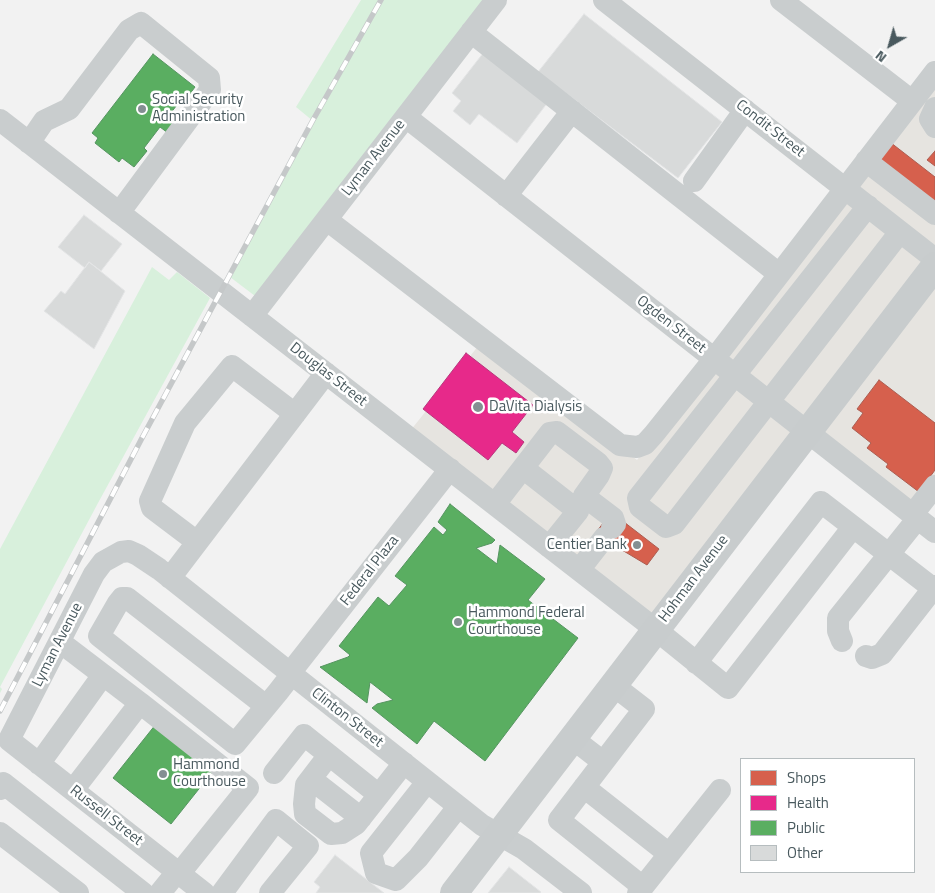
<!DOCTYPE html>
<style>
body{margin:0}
#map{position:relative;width:935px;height:893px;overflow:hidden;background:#f2f2f2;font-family:"Titillium Web",sans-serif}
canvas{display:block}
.legend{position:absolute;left:740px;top:758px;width:175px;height:115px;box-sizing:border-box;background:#fff;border:1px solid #b6bdbf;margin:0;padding:6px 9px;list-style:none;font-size:15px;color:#49595e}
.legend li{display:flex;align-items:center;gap:10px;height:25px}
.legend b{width:25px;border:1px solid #b6bdbf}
.north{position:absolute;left:865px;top:20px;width:50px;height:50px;-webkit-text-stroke:4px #fff;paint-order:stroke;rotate:218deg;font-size:14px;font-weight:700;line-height:20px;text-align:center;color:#49595e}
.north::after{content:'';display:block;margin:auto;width:18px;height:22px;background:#49595e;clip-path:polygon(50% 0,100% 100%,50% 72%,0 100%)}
</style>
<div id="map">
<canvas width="935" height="893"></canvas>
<ul class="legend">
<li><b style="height:14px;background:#d6604d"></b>Shops</li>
<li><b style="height:14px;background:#e7298a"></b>Health</li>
<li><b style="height:14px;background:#5aae61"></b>Public</li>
<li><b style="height:14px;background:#d8dada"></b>Other</li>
</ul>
<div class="north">N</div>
</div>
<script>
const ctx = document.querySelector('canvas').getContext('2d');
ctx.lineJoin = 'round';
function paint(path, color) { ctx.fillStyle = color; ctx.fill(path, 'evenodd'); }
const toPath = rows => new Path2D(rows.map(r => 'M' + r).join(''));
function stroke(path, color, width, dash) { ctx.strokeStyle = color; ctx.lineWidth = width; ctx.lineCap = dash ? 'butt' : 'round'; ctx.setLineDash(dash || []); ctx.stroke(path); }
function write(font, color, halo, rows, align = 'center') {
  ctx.font = font + ' "Titillium Web",sans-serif'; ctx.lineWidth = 5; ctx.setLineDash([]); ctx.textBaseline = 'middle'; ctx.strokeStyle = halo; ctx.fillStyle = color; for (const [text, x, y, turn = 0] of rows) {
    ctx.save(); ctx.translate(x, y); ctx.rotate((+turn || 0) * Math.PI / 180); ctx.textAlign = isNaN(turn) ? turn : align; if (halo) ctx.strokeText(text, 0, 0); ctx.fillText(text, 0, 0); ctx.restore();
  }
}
paint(toPath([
 [935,73,935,486,913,514,807,431,655,629,406,436,483,340,637,460]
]), '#e6e4e0');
paint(toPath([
 [361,0,495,0,263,302,230,277,313,121,296,107],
 [152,267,169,280,177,272,210,298,98,503,0,687,2,689,0,693,0,549]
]), '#d8f0dc');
const shops = toPath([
 [886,139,935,177,935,204,873,155,886,139],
 [935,151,935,166,927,160,935,151],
 [879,380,935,423,935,470,919,492,886,467,888,464,867,448,871,443,852,428,863,413,857,409,879,380],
 [604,522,624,522,659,549,647,565,622,550,624,547,614,539,597,531,604,522]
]);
paint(shops, '#d6604d');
stroke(shops, '#ac5e52', 1);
const health = toPath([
 [466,353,533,405,512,432,524,442,516,453,502,443,488,460,423,409,466,353]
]);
paint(health, '#e7298a');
stroke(health, '#b8377d', 1);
const public = toPath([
 [153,54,195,87,183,103,180,101,170,114,178,120,168,133,160,127,144,148,147,151,134,167,122,158,119,162,95,143,98,138,92,133,153,54],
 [450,504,495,540,492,543,476,548,497,564,500,545,545,579,528,600,578,638,485,761,434,721,417,744,372,708,377,704,393,700,370,682,367,703,320,667,348,657,350,655,339,646,378,597,389,606,407,585,395,576,434,527,443,535,447,530,438,522,450,504],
 [156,724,214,770,171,824,113,778,156,724]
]);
paint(public, '#5aae61');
stroke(public, '#559460', 1);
const building = toPath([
 [584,14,722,122,678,178,538,72,584,14],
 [484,52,548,102,517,143,479,114,470,125,453,111,461,101,452,93,484,52],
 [84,215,122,244,101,271,89,262,85,268,58,247,84,215],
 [89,262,125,291,94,349,44,311,61,291,65,294,89,262],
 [335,855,384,893,316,893,320,887,314,882,335,855],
 [509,867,541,892,540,893,488,893,509,867]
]);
paint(building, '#d8dada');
stroke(building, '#e3e4e5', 1);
stroke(toPath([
 [604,0,935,259],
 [781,0,912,101],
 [471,32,779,274],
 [935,108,930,119,935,127],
 [406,117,935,532],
 [0,120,655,629,728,688,853,527],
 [29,143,44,121,69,109,129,30,141,23,209,78,210,90,119,213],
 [866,161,935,214],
 [694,181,745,110],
 [506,196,572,111],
 [868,206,638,498,640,507,666,527,674,524,900,232],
 [327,220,620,445,637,447,645,444,654,434,714,359,935,72],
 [252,316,496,0],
 [523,468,578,511],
 [584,496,613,518,615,524,612,528],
 [495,504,550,433,557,432,598,463,602,468,599,475,584,496,578,511,549,547],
 [913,514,935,486],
 [197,542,152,508,150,501,185,423,232,366,295,414],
 [579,570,604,538],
 [170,578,326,373],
 [842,641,838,631,838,618,918,518],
 [60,642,140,703,73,790],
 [866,656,872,658,882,654,935,586],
 [696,663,821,502,935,590],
 [290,673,450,469],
 [613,685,644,709,559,820,643,887],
 [140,703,248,788,179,874],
 [266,706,127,598,122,598,118,603,99,636,235,744,278,692,292,674],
 [572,738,603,762],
 [329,755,306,785,304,804,305,814,331,834,342,833,356,824,404,763],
 [39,764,103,675],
 [274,773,304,735,379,795],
 [311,779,361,818],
 [427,782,371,853,376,873,396,880,418,858,458,807],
 [584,787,669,854],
 [0,789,3,783,143,893],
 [0,833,78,893],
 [160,893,177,872],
 [204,893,9,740,94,574,103,562,121,552,129,551,138,555,159,569,482,825,524,849,581,893],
 [222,893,276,820,308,846,270,893],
 [638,893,720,790]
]), '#c9cdce', 22);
stroke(toPath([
 [454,893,935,266]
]), '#c8cccd', 28);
const rail = toPath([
 [0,711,142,438,313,120,381,0]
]);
stroke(rail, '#c5c8c9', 5.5);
stroke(rail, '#fff', 4, [11]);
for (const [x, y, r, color] of [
 [142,109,5,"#848f92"],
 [478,407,6,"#848f92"],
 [637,545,5,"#848f92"],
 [458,622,5,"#848f92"],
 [163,774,5,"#848f92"]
]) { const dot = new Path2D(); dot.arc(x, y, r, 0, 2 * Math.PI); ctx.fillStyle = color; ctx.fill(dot); stroke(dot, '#fff', 2); }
write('15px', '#49595e', '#fff', [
 ["Social Security",152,100],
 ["Administration",152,117],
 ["DaVita Dialysis",489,407],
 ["Centier Bank",627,545,"right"],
 ["Hammond Federal",468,613],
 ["Courthouse",468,630],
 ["Hammond",173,765],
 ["Courthouse",173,782]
], 'left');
write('15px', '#49595e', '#fff', [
 ["Condit Street",770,129,38],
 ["Lyman Avenue",374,158,-52],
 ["Ogden Street",671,325,38],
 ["Douglas Street",328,375,38],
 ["Federal Plaza",370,571,-52],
 ["Hohman Avenue",694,579,-53],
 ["Lyman Avenue",58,645,-63],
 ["Clinton Street",347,718,38],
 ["Russell Street",106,816,38]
]);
</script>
